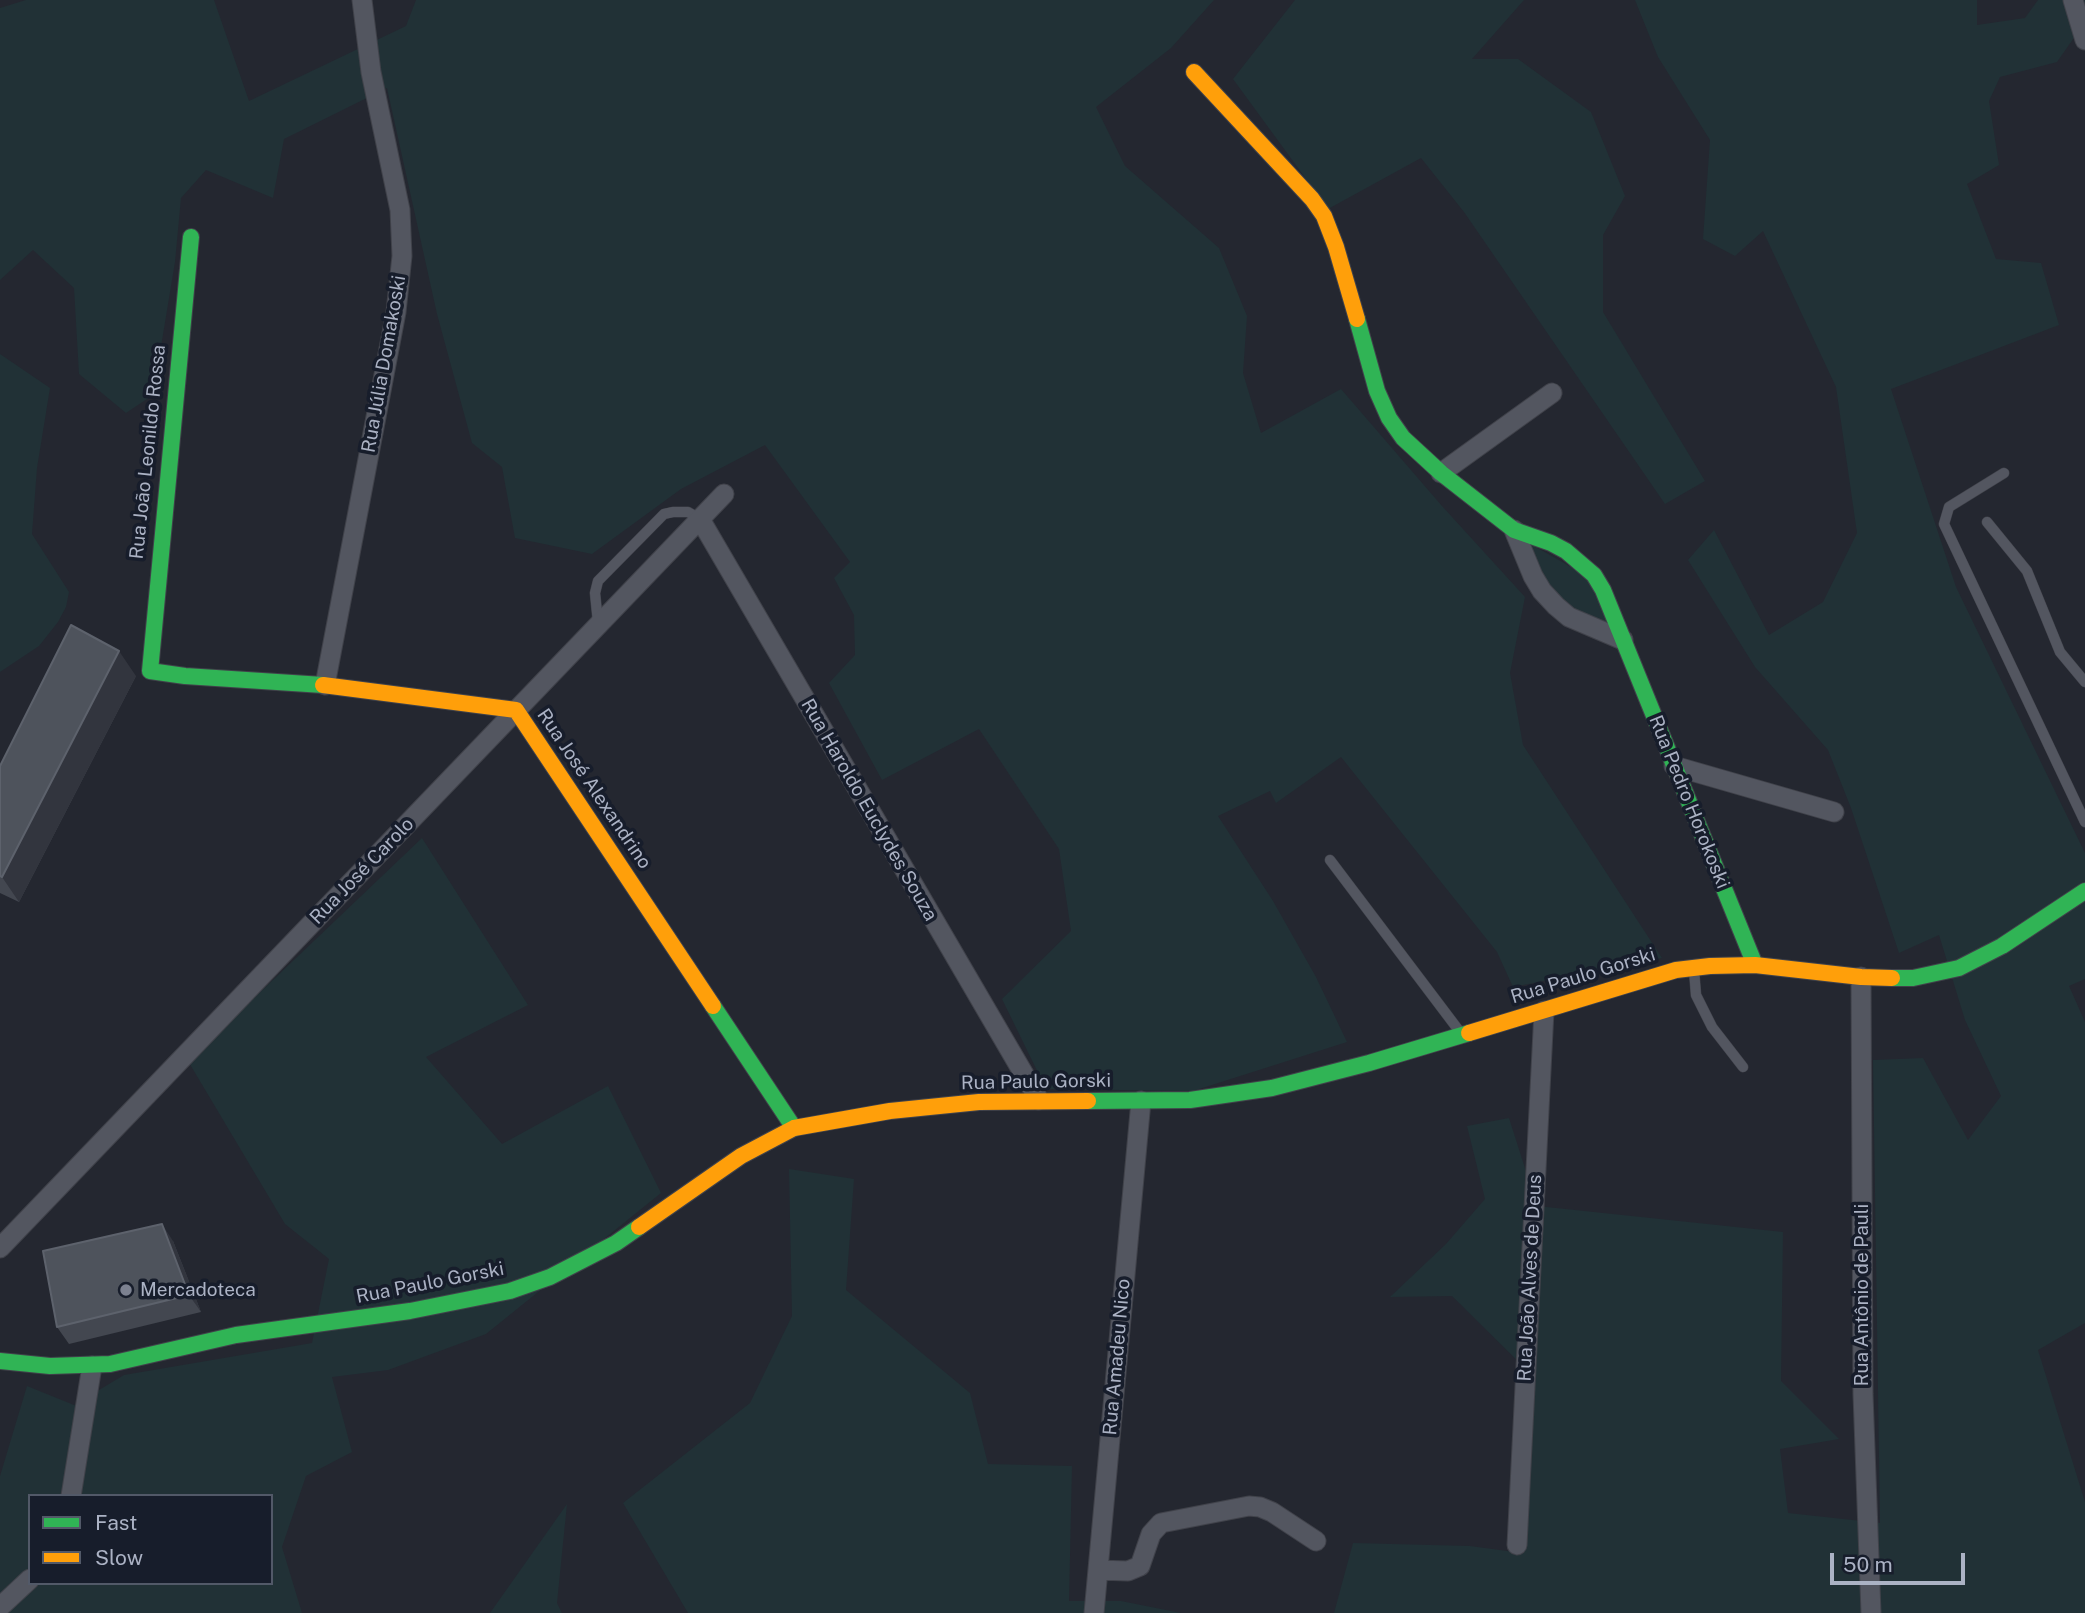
<!DOCTYPE html>
<meta charset="utf-8">
<style>
body{margin:0}
#map{position:relative;width:2085px;height:1613px;overflow:hidden;background:#242730;font-family:"Public Sans",sans-serif}
canvas{display:block}
.legend{position:absolute;left:28px;top:1494px;width:245px;height:91px;box-sizing:border-box;background:#171d2b;border:2px solid #525968;margin:0;padding:9px 12px;list-style:none;font-size:21px;color:#abb2c4}
.legend li{display:flex;align-items:center;gap:14px;height:35px}
.legend b{width:35px;border:2px solid #525968}
.scale{position:absolute;left:1830px;top:1553px;width:135px;height:32px;box-sizing:border-box;border:4px solid #abb2c4;border-top:0;padding-left:9px;font-size:21px;line-height:24px;white-space:nowrap;color:#abb2c4;-webkit-text-stroke:5px #171d2b;paint-order:stroke}
</style>
<div id="map">
<canvas width="2085" height="1613"></canvas>
<ul class="legend">
<li><b style="height:9px;background:#30b455"></b>Fast</li>
<li><b style="height:9px;background:#ff9f0a"></b>Slow</li>
</ul>
<div class="scale">50 m</div>
</div>
<script>
const ctx = document.querySelector('canvas').getContext('2d');
ctx.lineJoin = 'round';
function paint(path, color) { ctx.fillStyle = color; ctx.fill(path, 'evenodd'); }
const toPath = rows => new Path2D(rows.map(r => 'M' + r).join(''));
function stroke(path, color, width, dash) { ctx.strokeStyle = color; ctx.lineWidth = width; ctx.lineCap = dash ? 'butt' : 'round'; ctx.setLineDash(dash || []); ctx.stroke(path); }
function write(font, color, halo, rows, align = 'center') {
  ctx.font = font + ' "Public Sans",sans-serif'; ctx.lineWidth = 7; ctx.setLineDash([]); ctx.textBaseline = 'middle'; ctx.strokeStyle = halo; ctx.fillStyle = color; for (const [text, x, y, turn = 0] of rows) {
    ctx.save(); ctx.translate(x, y); ctx.rotate((+turn || 0) * Math.PI / 180); ctx.textAlign = isNaN(turn) ? turn : align; if (halo) ctx.strokeText(text, 0, 0); ctx.fillText(text, 0, 0); ctx.restore();
  }
}
paint(toPath([
 [26,0,214,0,249,101,406,26,416,0,1214,0,1171,48,1096,107,1125,166,1219,248,1247,316,1243,373,1261,433,1341,389,1442,506,1525,597,1510,673,1523,745,1662,958,1513,987,1497,952,1341,757,1276,803,1270,791,1218,816,1273,901,1316,977,1347,1042,1193,1091,1046,1089,1002,999,1071,931,1059,849,979,729,882,780,829,683,855,655,854,615,834,578,850,562,765,445,681,489,592,554,515,538,502,467,472,443,437,314,387,88,284,139,273,198,206,170,181,198,175,262,153,395,126,413,79,374,74,288,33,250,0,280,0,8],
 [1295,0,1524,0,1472,59,1518,59,1591,112,1625,196,1603,235,1603,312,1705,481,1665,504,1464,212,1421,158,1328,209,1233,79],
 [1635,0,1977,0,1977,25,2025,18,2038,0,2085,0,2085,22,2057,62,2000,77,1989,101,1999,165,1967,184,1996,259,2041,263,2059,325,1891,389,1956,587,2085,853,2085,979,2069,986,2085,1022,2085,1323,2038,1350,2085,1502,2085,1613,1334,1613,1353,1543,1470,1546,1522,1553,1535,1378,1452,1296,1390,1297,1446,1244,1485,1199,1467,1126,1509,1118,1537,1206,1783,1232,1781,1381,1839,1439,1780,1449,1788,1513,1880,1523,1873,1060,1923,1058,1968,1140,2001,1096,1965,1020,1939,935,1899,953,1851,808,1828,750,1755,667,1688,560,1714,530,1769,635,1823,602,1857,533,1836,387,1763,231,1735,256,1703,239,1710,140,1658,57],
 [0,354,50,388,37,468,32,534,69,592,66,607,58,622,39,646,0,672],
 [1527,542,1585,575,1611,625,1574,612,1544,581],
 [422,838,528,1005,426,1057,502,1144,608,1086,661,1193,486,1334,388,1370,332,1377,352,1452,306,1476,282,1547,302,1613,0,1613,0,1476,27,1386,74,1405,124,1375,312,1343,329,1259,285,1224,188,1061],
 [30,1496,271,1496,271,1583,30,1583],
 [789,1169,854,1179,846,1290,970,1393,988,1464,1072,1466,1069,1601,1121,1601,1181,1613,688,1613,623,1503,750,1403,792,1316],
 [567,1504,557,1603,562,1613,490,1613]
]), '#213136');
const lane = toPath([
 [2004,473,1949,507,1944,524,2085,822],
 [1987,522,2027,571,2060,652,2085,682],
 [598,623,595,593,598,581,664,514,673,512,688,512,700,519],
 [1330,860,1460,1032],
 [1694,970,1696,995,1712,1027,1743,1067]
]);
const street = toPath([
 [2073,0,2085,40],
 [1441,473,1552,393],
 [700,519,1039,1100],
 [1514,530,1533,576,1542,591,1556,606,1569,617,1623,640],
 [325,685,396,312,402,256,400,210,371,72,362,0],
 [1674,766,1834,812],
 [1861,977,1863,1394,1871,1613],
 [0,1248,724,494],
 [71,1496,92,1366],
 [1517,1545,1544,1011],
 [1098,1570,1128,1571,1140,1566,1151,1534,1161,1523,1249,1506,1260,1507,1272,1512,1316,1541],
 [0,1607,30,1579],
 [1094,1613,1141,1101]
]);
const fast = toPath([
 [191,237,150,671,185,676,323,685],
 [1357,319,1377,391,1389,418,1403,438,1441,473,1514,530,1551,543,1566,551,1594,575,1603,590,1755,965],
 [1892,978,1913,978,1959,968,2002,946,2085,891],
 [713,1006,794,1128],
 [1088,1101,1190,1100,1272,1088,1369,1063,1469,1033],
 [0,1361,50,1366,110,1364,236,1335,410,1311,510,1291,550,1277,616,1243,639,1227]
]);
const slow = toPath([
 [1194,72,1312,199,1324,216,1336,247,1357,319],
 [323,685,516,710,713,1006],
 [1469,1033,1676,970,1710,966,1755,965,1861,977,1892,978],
 [639,1227,741,1156,794,1128,890,1111,979,1102,1088,1101]
]);
stroke(lane, '#40424a', 11);
stroke(street, '#40424a', 21);
stroke(fast, '#40424a', 18);
stroke(slow, '#40424a', 18);
stroke(lane, '#535660', 10);
stroke(street, '#535660', 19);
stroke(fast, '#30b455', 16);
stroke(slow, '#ff9f0a', 16);
paint(toPath([
 [136,676,19,902,0,893,0,766],
 [173,1241,201,1312,69,1344,57,1327]
]), '#434750');
paint(toPath([
 [119,651,136,676,19,902,2,877],
 [162,1224,173,1241,201,1312,189,1295]
]), '#32353e');
const building = toPath([
 [71,625,119,651,2,877,0,876,0,766,71,625],
 [162,1224,189,1295,57,1327,43,1251,162,1224]
]);
paint(building, '#4e535c');
stroke(building, '#5d626c', 2);
for (const [x, y, r, color] of [
 [126,1290,7,"#7c8190"]
]) { const dot = new Path2D(); dot.arc(x, y, r, 0, 2 * Math.PI); ctx.fillStyle = color; ctx.fill(dot); stroke(dot, '#171d2b', 2.5); }
write('19px', '#abb2c4', '#171d2b', [
 ["Rua Júlia Domakoski",384,364,-80],
 ["Rua João Leonildo Rossa",148,452,-84],
 ["Rua José Alexandrino",594,789,56],
 ["Rua Pedro Horokoski",1689,802,68],
 ["Rua Haroldo Euclydes Souza",869,810,60],
 ["Rua José Carolo",362,871,-46],
 ["Rua Paulo Gorski",1583,976,-17],
 ["Rua Paulo Gorski",1036,1082,-1],
 ["Rua João Alves de Deus",1530,1278,-87],
 ["Rua Paulo Gorski",430,1283,-11],
 ["Rua Antônio de Pauli",1862,1295,-90],
 ["Rua Amadeu Nico",1117,1357,-85]
]);
write('19px', '#abb2c4', '#171d2b', [
 ["Mercadoteca",140,1290]
], 'left');
</script>
